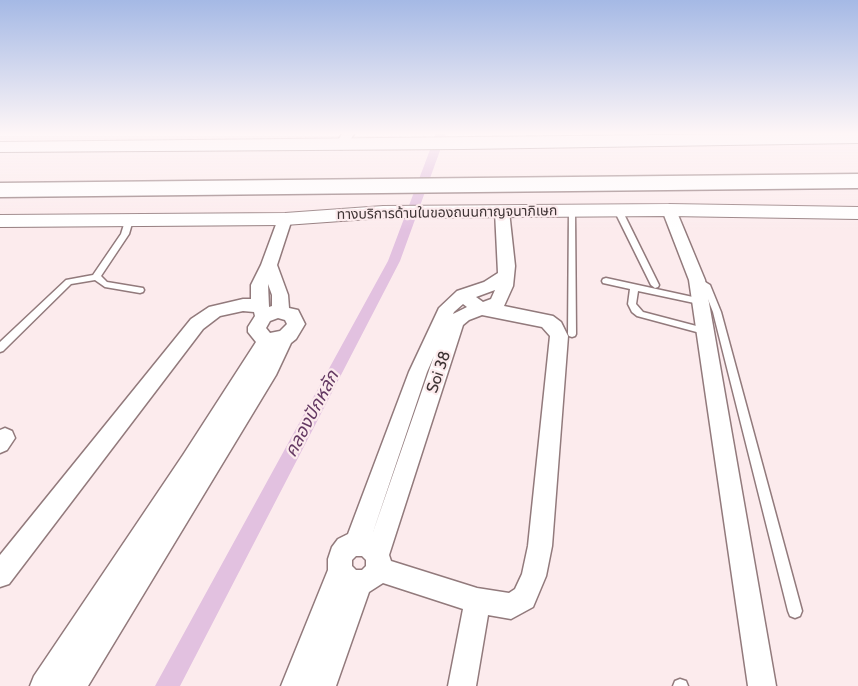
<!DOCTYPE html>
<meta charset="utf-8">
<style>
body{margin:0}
canvas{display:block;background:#fcebed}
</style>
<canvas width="858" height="686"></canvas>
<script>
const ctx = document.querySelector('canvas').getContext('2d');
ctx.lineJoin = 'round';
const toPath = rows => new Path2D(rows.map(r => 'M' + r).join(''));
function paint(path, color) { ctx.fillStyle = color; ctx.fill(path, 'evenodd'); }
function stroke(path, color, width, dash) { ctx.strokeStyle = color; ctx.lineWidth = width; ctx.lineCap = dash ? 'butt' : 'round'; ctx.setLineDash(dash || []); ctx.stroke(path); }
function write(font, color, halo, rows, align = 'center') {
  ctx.font = font + ' Cabin,"Noto Sans Thai",sans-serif'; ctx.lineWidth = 4.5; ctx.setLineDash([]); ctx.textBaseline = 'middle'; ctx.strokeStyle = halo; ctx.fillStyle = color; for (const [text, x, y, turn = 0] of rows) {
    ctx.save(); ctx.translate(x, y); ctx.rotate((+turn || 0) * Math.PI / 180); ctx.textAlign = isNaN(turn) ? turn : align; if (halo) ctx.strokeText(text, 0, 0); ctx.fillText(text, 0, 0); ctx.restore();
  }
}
paint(toPath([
 [436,134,446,134,400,261,180,686,155,686,388,261,436,134]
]), '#e2c1e0');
const lane = toPath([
 [616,208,618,208,622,210,659,285,658,287,655,288,651,285,614,210,616,208],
 [569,209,573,209,575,211,576,334,575,336,572,337,569,336,568,334,569,209],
 [126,218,129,218,133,220,129,234,101,276,107,282,143,288,144,290,143,292,140,293,105,287,95,280,71,284,3,351,0,352,0,342,66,280,93,275,121,234,126,218],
 [697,277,710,285,721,312,802,611,800,616,795,618,790,616,788,611,713,312,704,289,693,280,697,277],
 [606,278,702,299,703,301,702,303,699,304,638,291,636,304,643,312,704,328,708,331,704,334,637,316,632,312,628,304,630,289,603,283,602,281,603,279,606,278],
 [680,679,686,681,688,686,673,686,675,681,680,679]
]);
const street = toPath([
 [342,134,354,134,345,148,341,149,335,145,342,134],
 [669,206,676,210,705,280,776,686,748,686,689,280,662,210,669,206],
 [502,207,509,211,515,266,513,286,504,306,553,316,561,322,568,336,552,546,546,576,533,607,511,619,488,615,476,686,448,686,463,609,383,583,369,592,336,686,281,686,328,570,328,559,332,547,338,539,348,534,409,372,439,308,457,291,484,282,498,273,495,211,502,207],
 [495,290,491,299,483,302,476,297,495,290],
 [463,304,467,307,453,314,454,312,463,304],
 [482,315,542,327,550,336,528,546,522,574,515,589,509,593,477,588,391,561,389,555,463,325,469,320,482,315],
 [434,356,372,535,427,372,434,356],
 [356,556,362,556,366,560,366,566,362,570,356,570,352,566,352,560,356,556],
 [285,215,292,219,277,265,288,295,289,308,298,310,305,324,296,339,291,343,276,375,88,686,30,686,34,676,183,455,256,342,248,332,248,327,255,316,254,312,243,311,220,316,203,329,9,584,0,587,0,555,191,319,209,307,243,299,251,299,251,285,261,265,278,219,285,215],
 [268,284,272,295,272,306,269,307,268,284],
 [278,318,285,320,287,324,280,331,270,333,266,328,270,321,278,318],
 [5,428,12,431,15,438,7,450,0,453,0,430,5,428]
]);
const secondary = toPath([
 [759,134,858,134,858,143,464,149,0,152,0,142,759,134],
 [669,204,858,207,858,219,669,216,383,218,285,225,0,227,0,215,285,213,383,206,669,204]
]);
const highway = toPath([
 [858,174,858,188,0,197,0,183,858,174]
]);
stroke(lane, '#927a7c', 3);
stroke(street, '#927a7c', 3);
stroke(secondary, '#927a7c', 2);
stroke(highway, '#927a7c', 3);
paint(lane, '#fff');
paint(street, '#fff');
paint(secondary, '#fff');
paint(highway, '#fff');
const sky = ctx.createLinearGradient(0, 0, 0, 230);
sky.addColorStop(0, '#a5b9e5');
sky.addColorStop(0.58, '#fef6f7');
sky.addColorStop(1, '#fef6f700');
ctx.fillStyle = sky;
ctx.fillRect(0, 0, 858, 230);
write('14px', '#3e3334', '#fcebed', [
 ["ทางบริการด้านในของถนนกาญจนาภิเษก",447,213,-1]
]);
write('16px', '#3e3334', '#fcebed', [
 ["Soi 38",439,372,-71]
]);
write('italic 18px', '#643963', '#fcebed', [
 ["คลองปักหลัก",312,414,-62]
]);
</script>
